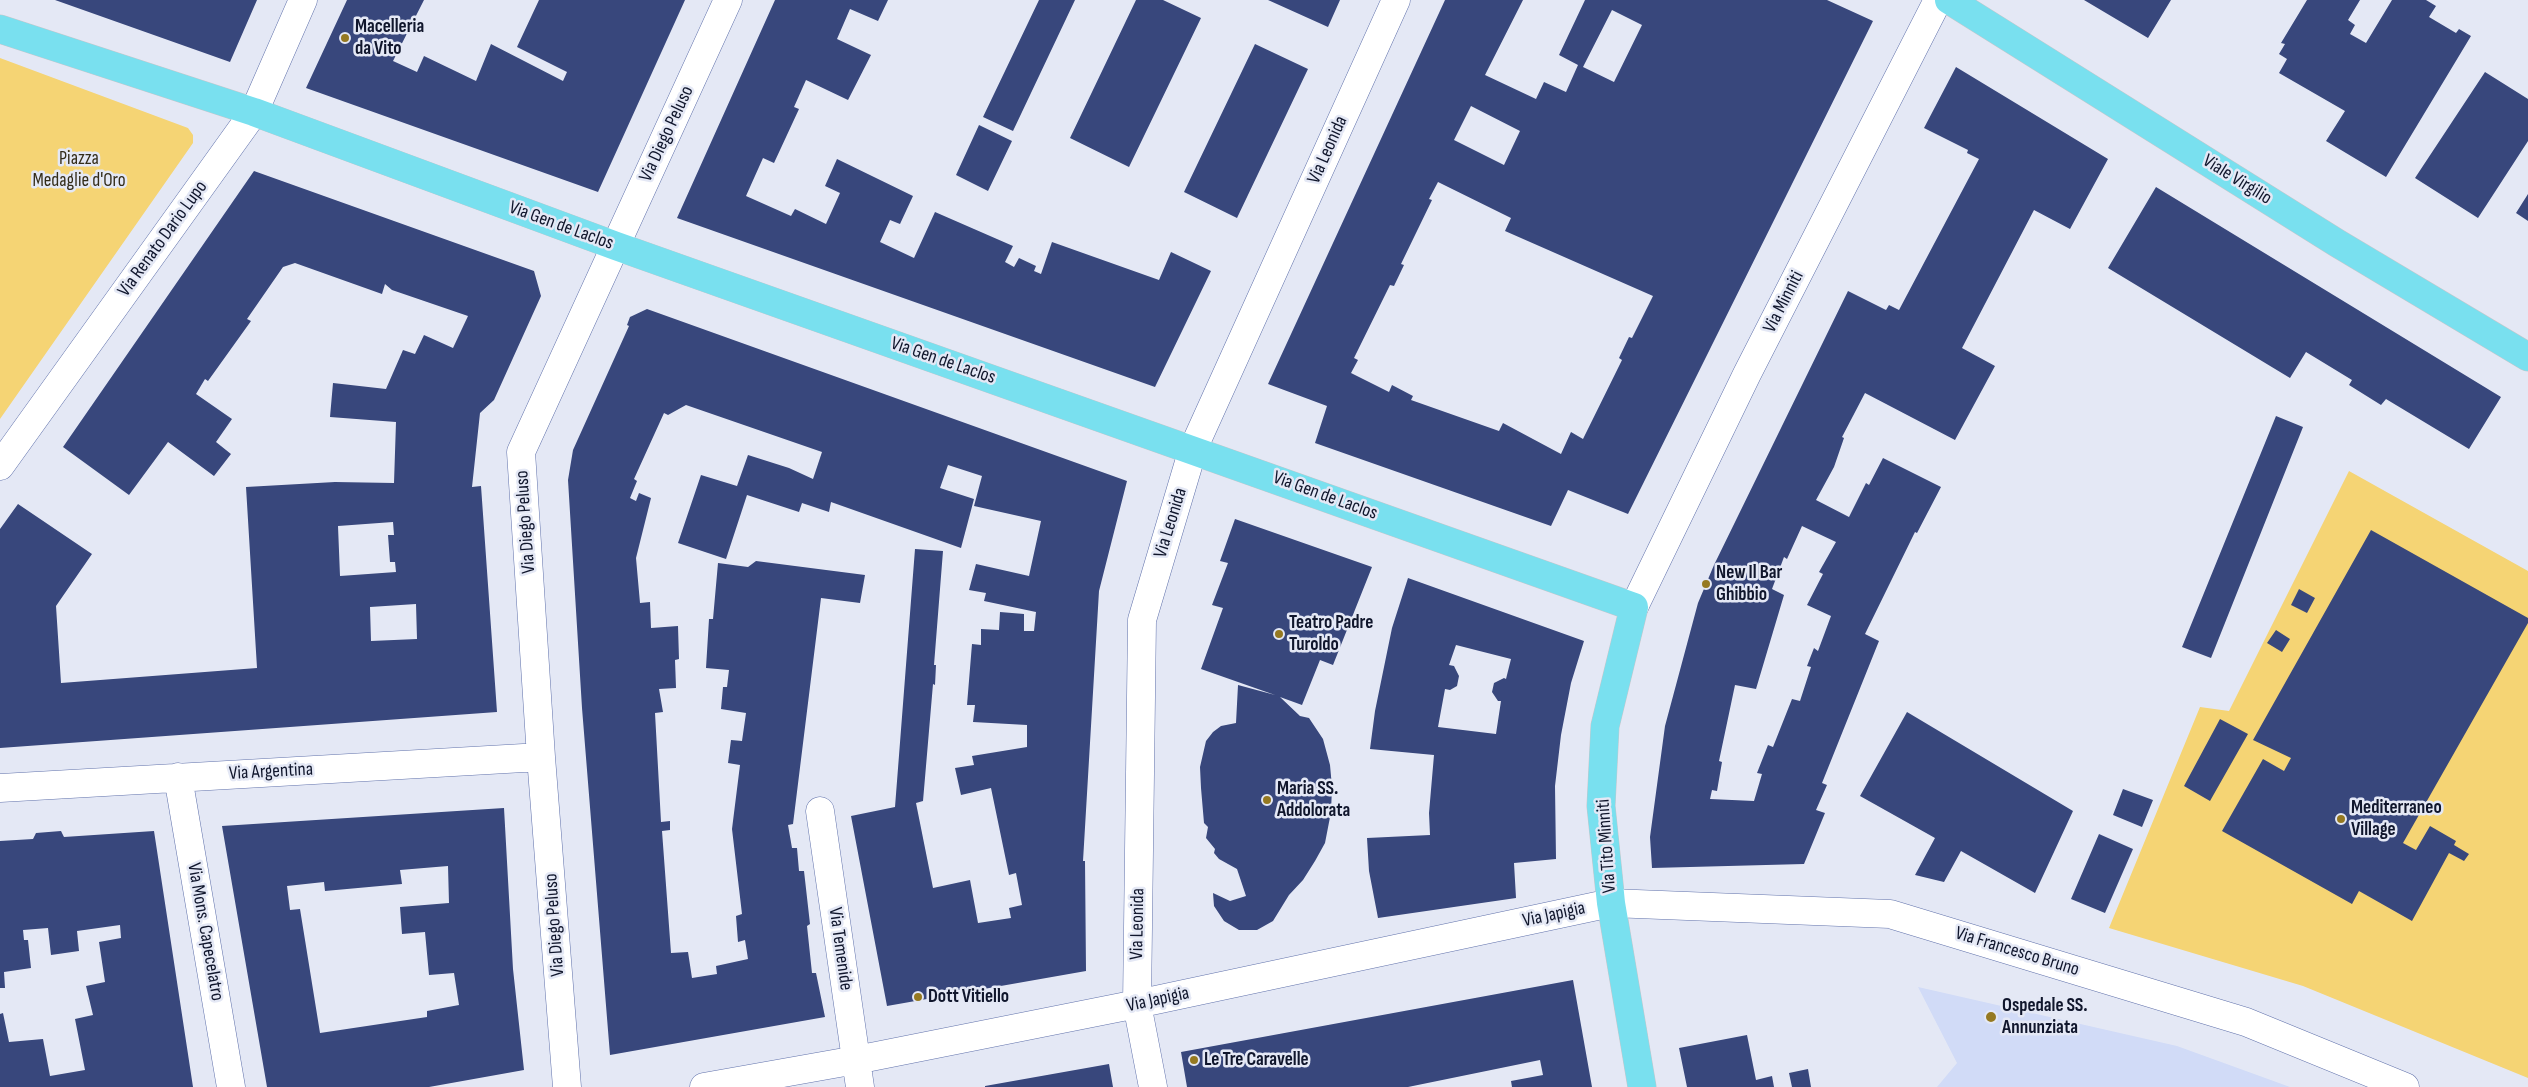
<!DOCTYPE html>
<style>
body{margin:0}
canvas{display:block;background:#e4e8f5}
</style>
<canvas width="2528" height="1087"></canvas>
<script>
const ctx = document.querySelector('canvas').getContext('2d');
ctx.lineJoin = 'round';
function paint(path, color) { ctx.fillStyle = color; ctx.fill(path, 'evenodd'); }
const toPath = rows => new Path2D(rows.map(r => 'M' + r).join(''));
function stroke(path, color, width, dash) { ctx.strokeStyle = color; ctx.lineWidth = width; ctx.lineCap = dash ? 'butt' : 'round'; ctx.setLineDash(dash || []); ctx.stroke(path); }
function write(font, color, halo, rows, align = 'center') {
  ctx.font = font + ' "Sofia Sans Condensed",sans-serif'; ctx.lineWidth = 5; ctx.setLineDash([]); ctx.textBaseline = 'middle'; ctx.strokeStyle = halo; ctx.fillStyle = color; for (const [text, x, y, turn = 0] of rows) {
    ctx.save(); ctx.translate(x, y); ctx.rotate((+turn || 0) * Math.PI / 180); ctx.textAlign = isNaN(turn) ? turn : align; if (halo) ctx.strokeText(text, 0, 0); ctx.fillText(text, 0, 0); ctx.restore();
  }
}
paint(toPath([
 [1918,987,2177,1046,2290,1087,1937,1087,1957,1063]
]), '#d1dbf7');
paint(toPath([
 [0,58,188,128,193,135,193,143,0,419],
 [2349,471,2528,571,2528,1078,2303,986,2109,928,2200,707,2229,711]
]), '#f5d474');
paint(toPath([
 [55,0,257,0,230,62],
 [347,0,424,0,393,61,417,72,424,56,476,81,491,44,563,81,567,72,517,47,539,0,685,0,598,192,306,88],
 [775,0,888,0,878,21,850,9,837,39,871,55,848,100,806,80,794,107,799,109,774,163,763,158,746,196,791,216,795,209,826,224,840,193,825,186,837,159,913,196,900,224,890,220,880,242,914,258,935,212,1013,246,1005,262,1014,267,1019,258,1036,266,1034,271,1041,274,1052,242,1159,280,1171,252,1211,271,1155,387,677,218],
 [1039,0,1075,0,1013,131,983,117],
 [1136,0,1163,0,1201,18,1129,167,1070,138],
 [1268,0,1340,0,1328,27],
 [1445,0,1523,0,1485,75,1536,99,1544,82,1566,92,1578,65,1559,55,1585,0,1827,0,1873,21,1628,514,1568,490,1551,526,1315,443,1327,406,1268,384],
 [1612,10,1642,25,1614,82,1583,67],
 [1471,106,1520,131,1504,165,1454,140],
 [1438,182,1511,218,1505,231,1653,296,1632,338,1629,337,1619,358,1622,360,1583,439,1571,432,1561,454,1503,423,1499,431,1411,400,1413,396,1392,385,1389,392,1351,373,1358,360,1354,358,1390,285,1394,286,1404,265,1401,264,1432,200,1429,199],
 [2084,0,2171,0,2148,38],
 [2307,0,2360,0,2348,20,2355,25,2350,34,2366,43,2392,0,2426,0,2436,6,2429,17,2456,33,2459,29,2471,36,2386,177,2326,141,2345,111,2279,73,2287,59,2279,54,2285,44,2281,43],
 [1255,44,1308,69,1237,218,1184,192],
 [1956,67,2108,159,2070,229,2034,210,1962,348,1995,366,1955,440,1865,393,1842,437,1844,438,1834,467,1816,500,1849,517,1866,483,1869,485,1883,458,1941,487,1917,533,1915,532,1865,634,1879,641,1822,783,1827,785,1816,810,1825,813,1804,864,1652,868,1650,837,1665,726,1698,603,1714,565,1848,291,1886,310,1889,305,1899,310,1979,159,1967,153,1968,150,1924,128],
 [1802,526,1836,542,1819,572,1823,574,1807,605,1831,616,1818,651,1814,648,1807,666,1811,667,1800,701,1792,699,1773,747,1768,745,1757,773,1762,774,1754,801,1710,799,1712,790,1717,791,1722,762,1719,761,1735,685,1756,689,1784,595,1772,589,1784,557,1787,559],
 [2485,72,2528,99,2528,141,2478,218,2415,178],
 [979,125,1012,141,988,191,956,175],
 [254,171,534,271,541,296,494,400,480,413,472,487,481,486,497,712,0,748,0,529,18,504,92,554,56,606,61,683,257,668,246,487,335,482,394,483,396,422,330,417,333,383,386,389,403,350,415,354,424,335,453,348,468,316,392,290,385,284,382,294,295,263,283,267,247,319,251,321,208,381,205,379,196,394,232,419,216,442,231,454,214,476,168,442,129,495,63,447],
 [393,522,394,535,388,535,390,562,395,562,396,572,340,576,338,526],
 [416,604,417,639,371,641,370,607],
 [2156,187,2501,397,2469,449,2386,399,2381,405,2349,385,2352,380,2306,352,2290,378,2108,268],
 [2528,194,2528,221,2516,213],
 [647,309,1127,481,1099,591,1083,861,1085,861,1086,971,887,1006,851,816,895,807,915,549,943,551,934,665,936,665,935,685,933,684,923,801,916,803,933,888,970,880,978,923,1011,918,1009,908,1022,905,1016,873,1009,875,991,788,961,795,955,768,974,765,972,756,1027,747,1027,725,973,722,975,705,967,705,972,644,981,645,981,629,999,630,1000,612,1024,614,1024,631,1034,631,1036,612,984,601,986,593,969,590,976,564,1029,576,1041,521,974,506,982,476,948,465,940,488,974,499,961,548,831,502,829,512,802,503,799,512,747,495,726,559,678,543,701,475,737,486,748,455,789,468,813,479,822,452,686,405,668,415,664,413,634,479,637,481,630,498,636,501,639,493,651,498,636,558,640,603,650,602,651,628,678,626,679,659,675,660,676,688,659,689,663,712,655,713,661,822,670,821,670,830,662,831,671,953,688,952,692,978,717,974,716,966,748,959,745,940,738,942,736,916,742,914,732,829,740,765,728,763,731,740,742,741,746,713,721,709,723,687,727,687,729,670,706,668,709,619,713,619,718,563,748,567,756,561,865,575,860,603,821,598,793,824,788,825,792,848,797,848,799,871,804,871,810,924,807,926,812,973,816,973,825,1017,610,1055,582,708,568,480,573,450,629,326,627,325,630,317],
 [2276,416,2303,427,2211,658,2182,647],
 [1235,519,1372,567,1333,665,1320,660,1302,705,1280,697,1300,716,1309,718,1323,739,1330,765,1332,787,1331,812,1325,843,1315,861,1303,880,1289,895,1273,921,1257,930,1239,930,1224,921,1214,906,1213,893,1230,901,1246,896,1237,869,1219,859,1214,853,1215,849,1206,838,1208,827,1204,823,1201,788,1200,767,1206,741,1213,732,1221,726,1236,723,1238,685,1275,695,1201,669,1223,608,1212,605,1228,563,1220,561],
 [2371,530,2528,618,2528,623,2403,843,2416,850,2430,826,2456,841,2454,845,2469,854,2464,861,2449,853,2412,921,2359,891,2352,904,2222,831,2263,759,2284,771,2291,758,2253,740],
 [1408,578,1584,641,1571,683,1561,735,1555,786,1556,859,1514,863,1516,898,1378,918,1369,871,1367,838,1430,835,1429,813,1434,755,1370,749,1375,711,1392,628],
 [1456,645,1511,659,1506,679,1504,678,1494,683,1492,692,1498,701,1501,701,1496,734,1438,727,1445,689,1450,690,1457,686,1459,676,1454,666,1449,665],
 [2299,589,2315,598,2307,613,2291,605],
 [2276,630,2290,639,2282,652,2267,643],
 [1907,712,2073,811,2035,893,1961,851,1944,882,1915,875,1935,838,1860,796],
 [2220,719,2248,734,2210,801,2184,786],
 [2123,789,2153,800,2142,827,2113,815],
 [504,808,513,969,524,1070,429,1087,267,1087,222,826],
 [448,866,449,903,400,907,402,934,425,932,429,975,454,973,459,1005,427,1011,427,1017,320,1033,300,909,290,910,287,886,324,882,325,891,402,884,400,870],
 [61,831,64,837,154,831,193,1087,0,1087,0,1014,3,1013,9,1042,43,1039,50,1076,85,1070,75,1019,93,1015,86,986,105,982,99,942,121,938,120,925,77,931,79,951,51,955,48,928,23,930,24,940,28,940,31,968,4,972,5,988,0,988,0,841,33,839,36,833],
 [2099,834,2133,849,2105,913,2071,899],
 [1573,980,1592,1087,1512,1087,1511,1081,1543,1075,1540,1060,1408,1087,1187,1087,1181,1052],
 [1747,1035,1756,1080,1772,1076,1774,1087,1687,1087,1679,1048],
 [1109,1064,1113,1087,985,1087,985,1086],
 [1808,1069,1811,1087,1792,1087,1789,1073]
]), '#38477c');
const minor = toPath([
 [0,466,254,112,303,0],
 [1634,607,1747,374,1938,0],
 [178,777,231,1087],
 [0,788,541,757],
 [820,811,860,1087],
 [567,1087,541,757,521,452,728,0],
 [704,1087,856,1060,1137,1004,1611,903,1890,914,2246,1022,2405,1087],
 [1153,1087,1137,1004,1142,620,1193,449,1396,0]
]);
const major = toPath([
 [1949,0,2337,243,2528,357],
 [0,29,254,112,616,246,1634,607,1605,726,1601,806,1611,903,1642,1087]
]);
stroke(minor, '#6273ac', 29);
stroke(major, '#c6c7cc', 29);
stroke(minor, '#fff', 28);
stroke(major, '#79e0ef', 28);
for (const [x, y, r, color] of [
 [345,38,5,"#957921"],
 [1706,584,5,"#957921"],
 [1279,634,5,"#957921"],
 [1267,800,5,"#957921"],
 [2341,819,5,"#957921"],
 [918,997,5,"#957921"],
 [1991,1017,6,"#957921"],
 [1194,1060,5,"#957921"]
]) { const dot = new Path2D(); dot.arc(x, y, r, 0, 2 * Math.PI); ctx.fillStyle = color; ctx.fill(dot); stroke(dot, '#e4e8f5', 2); }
write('bold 19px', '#10162c', '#e4e8f5', [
 ["Macelleria",355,27],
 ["da Vito",355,49],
 ["New Il Bar",1716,573],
 ["Ghibbio",1716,595],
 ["Teatro Padre",1289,623],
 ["Turoldo",1289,645],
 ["Maria SS.",1277,789],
 ["Addolorata",1277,811],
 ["Mediterraneo",2351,808],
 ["Village",2351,830],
 ["Dott Vitiello",928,997],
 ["Ospedale SS.",2002,1006],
 ["Annunziata",2002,1028],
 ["Le Tre Caravelle",1204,1060]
], 'left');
write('19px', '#10162c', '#e4e8f5', [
 ["Via Diego Peluso",667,134,-65],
 ["Via Leonida",1328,150,-66],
 ["Viale Virgilio",2237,180,32],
 ["Via Gen de Laclos",561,226,20],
 ["Via Renato Dario Lupo",163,239,-54],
 ["Via Minniti",1784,302,-63],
 ["Via Gen de Laclos",943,361,19],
 ["Via Gen de Laclos",1325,496,20],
 ["Via Diego Peluso",526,522,-94],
 ["Via Leonida",1171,523,-73],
 ["Via Argentina",271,772,-3],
 ["Via Tito Minniti",1607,846,-94],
 ["Via Japigia",1554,915,-12],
 ["Via Leonida",1138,924,-89],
 ["Via Diego Peluso",555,925,-94],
 ["Via Mons. Capecelatro",205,932,80],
 ["Via Temenide",840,949,82],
 ["Via Francesco Bruno",2017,952,17],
 ["Via Japigia",1158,1000,-12]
]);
write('19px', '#332c19', '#e4e8f5', [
 ["Piazza",79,159],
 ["Medaglie d'Oro",79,181]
]);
</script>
